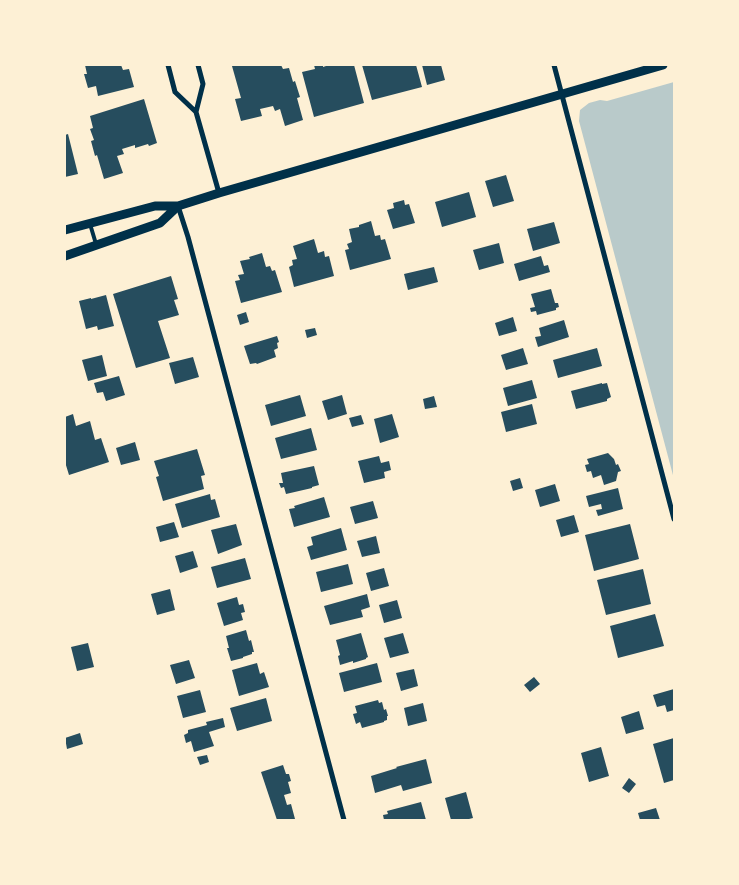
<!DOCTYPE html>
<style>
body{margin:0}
#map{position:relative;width:739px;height:885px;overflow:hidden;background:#fdf0d5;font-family:"Source Sans 3",sans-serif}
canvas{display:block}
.frame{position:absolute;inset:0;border:66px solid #fdf0d5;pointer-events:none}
</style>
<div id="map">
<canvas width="739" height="885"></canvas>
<div class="frame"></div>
</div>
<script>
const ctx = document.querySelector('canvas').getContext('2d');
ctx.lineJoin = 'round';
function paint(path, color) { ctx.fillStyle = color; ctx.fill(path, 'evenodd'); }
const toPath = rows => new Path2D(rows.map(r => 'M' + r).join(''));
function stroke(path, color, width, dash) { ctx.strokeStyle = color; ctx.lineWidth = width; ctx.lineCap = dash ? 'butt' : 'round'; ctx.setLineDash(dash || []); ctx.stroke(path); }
paint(toPath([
 [674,82,674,479,579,121,580,110,589,103,600,100,607,101]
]), '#b9caca');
paint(toPath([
 [85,65,121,65,123,70,129,69,134,87,98,96,96,86,88,88,84,74,87,74],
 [238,65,260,65,261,66,266,65,281,65,283,69,289,68,293,82,295,81,300,97,297,98,303,120,285,126,280,109,275,111,273,106,260,109,262,116,241,121,235,99,241,98,232,66],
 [314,65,323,65,323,67,329,65,354,65,364,103,314,117,302,72,315,69],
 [362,65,416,65,422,87,372,100],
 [422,65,441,65,445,80,427,85],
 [144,99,157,143,149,146,148,144,135,148,135,145,122,149,124,154,117,156,123,173,104,179,97,155,95,156,91,141,94,140,90,129,93,128,90,116],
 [68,134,78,174,65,177,65,135],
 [506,175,514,201,493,207,485,181],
 [469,192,476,217,442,227,435,202],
 [404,200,405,205,409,204,415,223,393,229,387,210,394,208,393,203],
 [371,221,375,236,380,235,381,240,385,239,391,259,350,270,345,250,349,249,347,244,352,242,349,229,359,227,359,225],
 [554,222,560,243,533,251,527,229],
 [314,239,318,253,324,251,325,257,329,256,334,276,294,287,289,267,293,265,292,260,297,259,293,246],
 [499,243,504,263,479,270,473,250],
 [262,253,266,267,270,266,272,271,275,270,282,292,241,303,235,281,240,280,238,275,244,274,240,261,250,259,249,257],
 [541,256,544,266,548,265,550,272,519,281,514,264],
 [434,267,438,282,408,290,404,274],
 [171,276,178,299,174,300,179,315,158,321,170,358,136,368,113,294],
 [551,289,555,303,558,303,559,307,556,308,556,310,537,315,536,311,531,312,530,308,535,307,531,294],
 [106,295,114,326,98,330,97,326,86,329,79,301,91,298,91,299],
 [246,312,249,322,240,325,237,315],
 [513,317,517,331,499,336,495,323],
 [564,320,569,337,538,347,535,337,541,336,539,328],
 [315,328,317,335,307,338,305,330],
 [277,336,279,342,277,343,278,348,274,350,276,357,257,364,256,363,250,364,244,346],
 [523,348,528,364,506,370,501,355],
 [597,348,602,366,558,378,553,360],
 [102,355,107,376,88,381,82,360],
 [193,357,199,377,175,384,169,363],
 [119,376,125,395,106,401,103,392,97,393,94,383],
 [532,380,537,398,508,406,503,388],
 [602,383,602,384,607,383,611,397,607,399,607,401,576,409,571,391],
 [300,395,306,416,271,426,265,405],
 [342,395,347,414,328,420,322,401],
 [434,396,437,407,425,409,423,399],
 [532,404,537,424,506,432,501,412],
 [73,414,76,426,90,421,95,440,101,438,109,462,69,475,65,462,65,417],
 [392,414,399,437,380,443,374,419],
 [361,415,364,424,352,427,349,418],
 [311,428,317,450,281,459,275,438],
 [135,442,140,460,121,465,116,448],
 [197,449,205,475,201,476,204,489,163,501,156,477,159,476,154,461],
 [608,453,614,459,616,465,618,464,621,471,618,472,616,481,604,485,601,475,593,478,591,471,587,472,585,465,589,464,587,459],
 [379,456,381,463,389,461,391,470,384,472,385,478,364,483,358,461],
 [314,466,319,485,312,487,312,488,286,494,284,487,281,488,279,483,283,483,281,473],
 [520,478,523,488,513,491,510,481],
 [555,484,560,501,540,507,535,490],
 [618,488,623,509,598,516,596,510,602,509,601,504,589,507,586,496],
 [210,494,211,500,215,499,220,517,182,528,175,504],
 [324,497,330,517,294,527,289,509,295,508,294,506],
 [373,501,378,518,355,524,350,507],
 [574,515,579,532,561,537,556,520],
 [174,522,179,537,160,542,156,527],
 [236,524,242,545,218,554,211,530],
 [630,524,639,559,594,571,585,535],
 [341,528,347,550,311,560,307,547,313,545,311,537],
 [376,536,380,553,362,557,357,541],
 [193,551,198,567,180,573,175,556],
 [245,558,251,579,217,588,211,567],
 [348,564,353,584,321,592,316,572],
 [384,568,389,586,371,591,366,573],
 [643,569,651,604,606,615,597,580],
 [170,589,175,610,157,615,151,594],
 [367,594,370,607,361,610,363,617,330,625,324,606],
 [237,597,239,605,243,604,245,612,241,613,243,620,224,626,217,603],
 [397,600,402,618,384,623,379,605],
 [655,614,664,646,618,658,610,626],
 [246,630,249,641,251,640,254,652,252,652,252,654,243,657,243,658,231,661,227,648,229,648,226,636],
 [361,633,368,657,366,658,366,659,353,663,353,661,340,665,338,656,340,655,336,640],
 [403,633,409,653,390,658,384,638],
 [88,643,94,667,77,671,71,647],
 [189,660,195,678,176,684,170,665],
 [257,663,260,674,264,672,269,687,239,696,232,670],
 [377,663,382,682,344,692,339,673],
 [414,669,418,686,401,691,396,673],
 [534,677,540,684,530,692,524,685],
 [674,689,674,710,667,712,665,705,657,707,653,695],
 [200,690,206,712,183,718,177,696],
 [266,698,272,721,237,731,230,708],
 [378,700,379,703,382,702,384,710,386,709,388,716,387,716,387,720,384,721,384,722,362,728,360,722,356,724,353,714,357,713,355,706],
 [423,703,427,721,408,726,404,708],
 [639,711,644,729,626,734,621,717],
 [223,718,225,727,209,732,214,746,194,752,191,741,186,743,184,735,188,733,188,730,207,725,206,722],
 [80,733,83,744,67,749,65,738],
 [674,738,674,780,664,783,653,744],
 [601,747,609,776,589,782,581,753],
 [207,755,209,762,200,765,197,757],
 [426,759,432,783,403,791,401,785,375,793,371,776,397,768,396,767],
 [283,765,286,774,289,774,291,781,288,782,291,793,284,795,287,805,291,804,295,819,294,820,277,820,261,772],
 [629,778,636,784,629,793,622,788],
 [466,792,473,818,465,820,451,820,445,798],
 [421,802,426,820,384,820,383,815,388,814,387,811],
 [656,808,660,820,640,820,638,813]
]), '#264d5e');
stroke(toPath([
 [90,224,96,244]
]), '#003049', 4);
stroke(toPath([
 [168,65,175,92,196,112],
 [198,65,203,84,196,112,219,193],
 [554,65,674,519],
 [178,206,188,237,344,820]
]), '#003049', 5);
stroke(toPath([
 [65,230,155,206,178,206,219,193,663,65],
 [65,256,160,223,178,206]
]), '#003049', 9);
</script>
